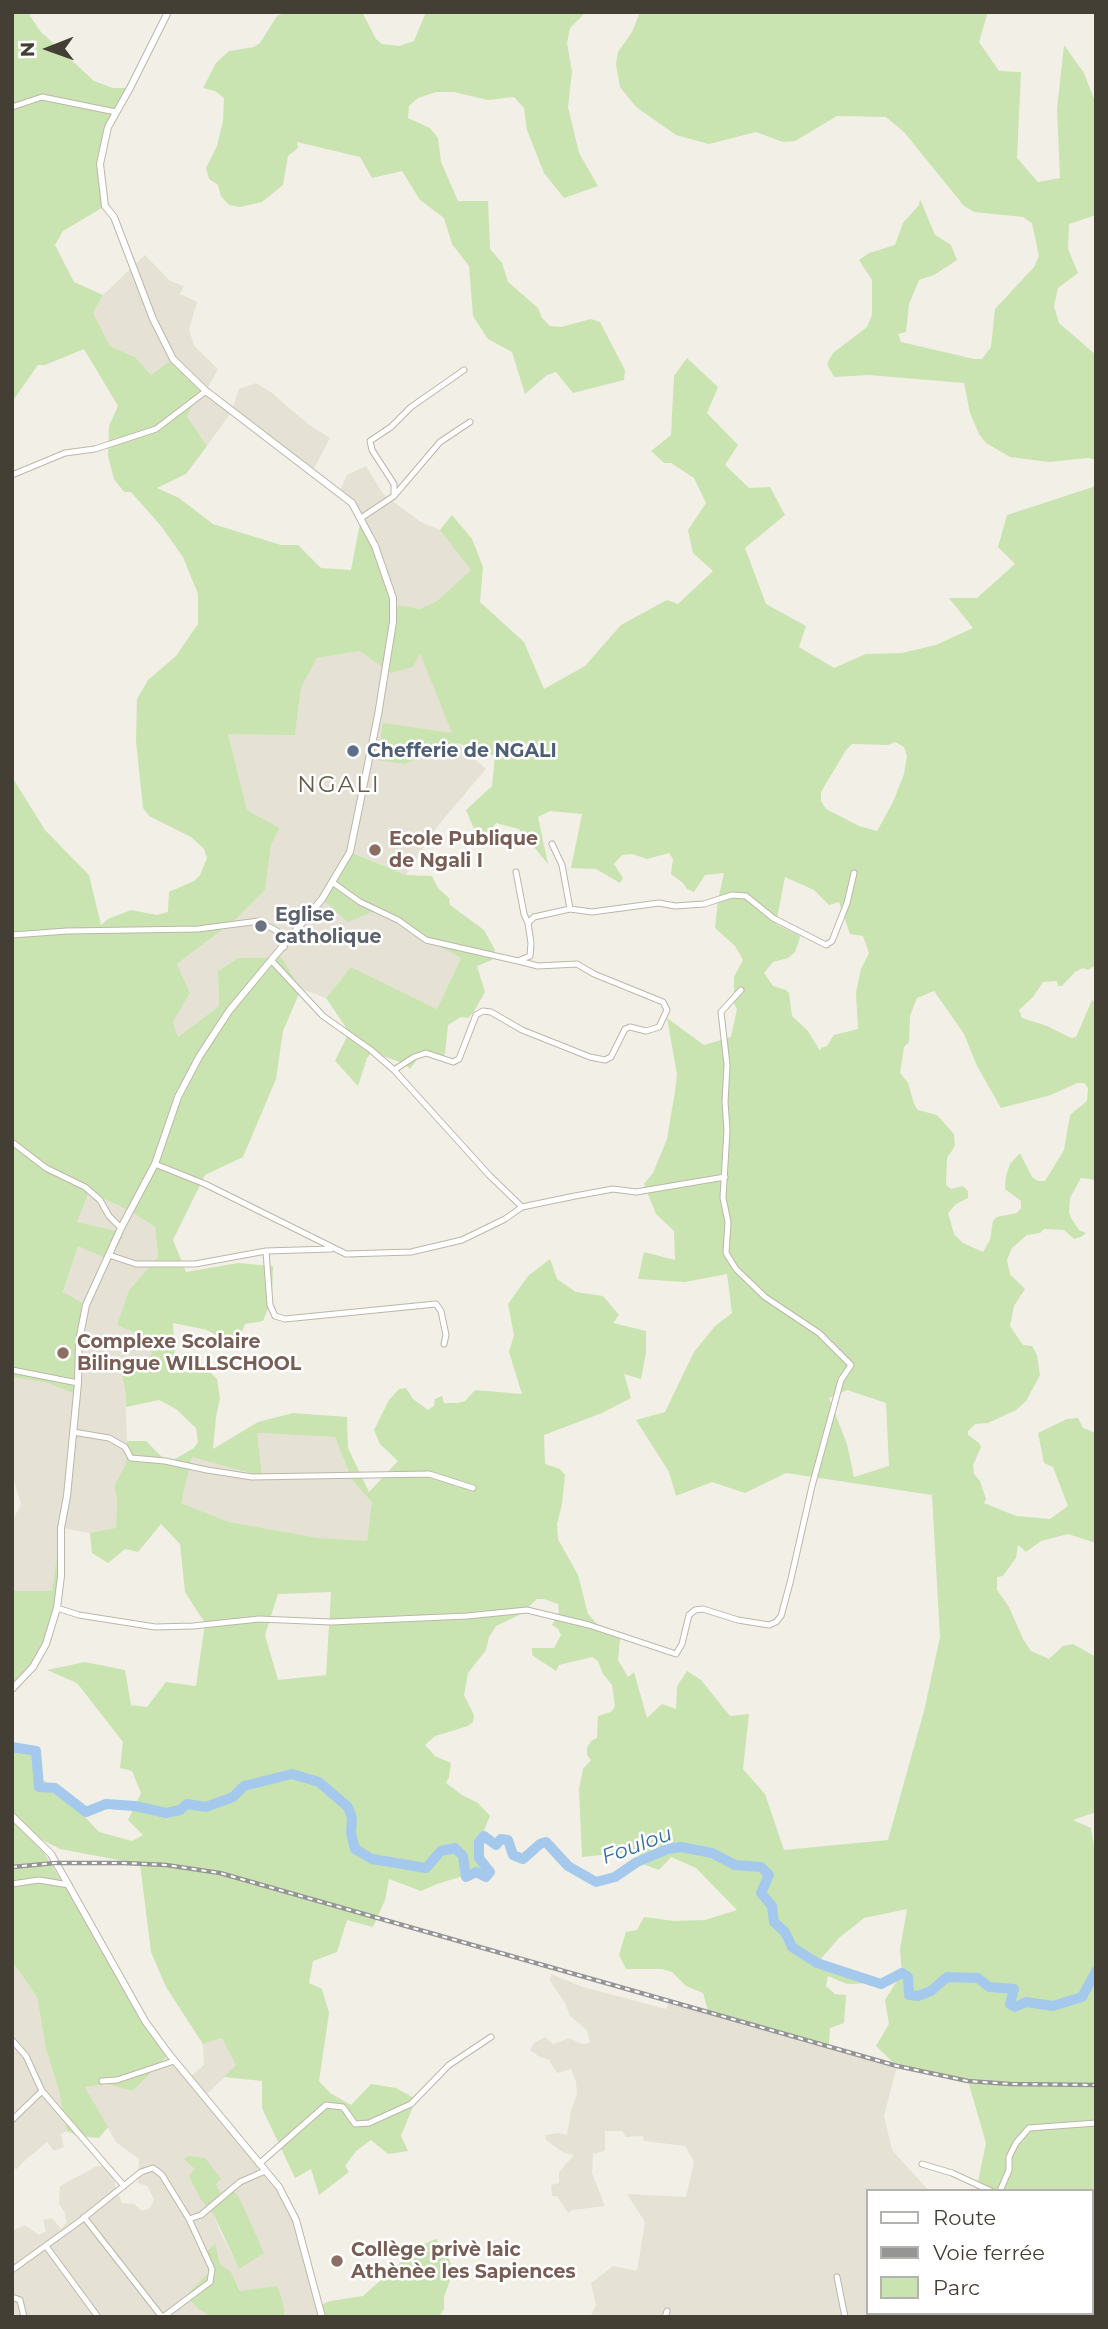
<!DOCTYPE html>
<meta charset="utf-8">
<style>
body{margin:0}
#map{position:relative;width:1108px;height:2329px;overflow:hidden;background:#f2efe6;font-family:Montserrat,sans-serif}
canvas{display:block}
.frame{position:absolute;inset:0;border:14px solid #443f35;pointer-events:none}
.legend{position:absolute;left:866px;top:2189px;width:228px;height:126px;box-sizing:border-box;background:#fff;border:2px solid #b4b2ae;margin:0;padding:9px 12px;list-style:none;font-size:21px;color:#443f35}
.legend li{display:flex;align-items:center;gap:14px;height:35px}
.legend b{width:35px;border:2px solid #b4b2ae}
.north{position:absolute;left:14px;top:14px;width:70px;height:70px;-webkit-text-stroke:5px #fff;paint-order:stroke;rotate:269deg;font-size:19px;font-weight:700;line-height:28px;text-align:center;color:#443f35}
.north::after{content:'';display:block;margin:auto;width:24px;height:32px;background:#443f35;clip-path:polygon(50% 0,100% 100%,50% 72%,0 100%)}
</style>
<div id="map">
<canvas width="1108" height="2329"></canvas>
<div class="frame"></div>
<ul class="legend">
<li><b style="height:9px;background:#fff"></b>Route</li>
<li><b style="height:9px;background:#959595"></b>Voie ferrée</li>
<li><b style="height:19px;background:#c9e4b0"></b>Parc</li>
</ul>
<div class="north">N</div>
</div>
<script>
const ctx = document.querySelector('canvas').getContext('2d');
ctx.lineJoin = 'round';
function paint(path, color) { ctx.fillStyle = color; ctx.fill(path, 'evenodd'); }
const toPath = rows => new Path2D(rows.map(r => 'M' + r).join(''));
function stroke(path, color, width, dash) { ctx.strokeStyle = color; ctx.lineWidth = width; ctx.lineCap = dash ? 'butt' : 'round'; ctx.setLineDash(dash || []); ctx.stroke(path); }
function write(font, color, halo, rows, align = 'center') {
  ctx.font = font + ' Montserrat,sans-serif'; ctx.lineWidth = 5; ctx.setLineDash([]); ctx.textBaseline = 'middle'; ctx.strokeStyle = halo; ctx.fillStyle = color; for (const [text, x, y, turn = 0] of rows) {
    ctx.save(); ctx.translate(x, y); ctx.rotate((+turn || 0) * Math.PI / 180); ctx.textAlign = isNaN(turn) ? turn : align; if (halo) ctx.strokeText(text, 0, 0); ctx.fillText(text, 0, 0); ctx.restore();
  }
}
paint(toPath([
 [145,255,170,281,184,286,180,294,197,302,189,329,194,346,218,369,206,391,232,410,239,389,256,383,272,393,308,424,330,438,312,472,232,411,207,446,187,416,194,404,151,375,135,357,110,346,93,313,103,295],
 [366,466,383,494,421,522,440,530,472,570,437,601,420,609,398,605,352,503,339,493,347,475],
 [360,651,420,652,453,734,405,764,457,743,486,769,436,828,406,875,351,852,375,910,461,958,437,1009,351,967,326,998,301,989,281,957,238,958,218,971,219,1006,178,1037,173,1022,190,993,177,964,236,919,265,890,271,845,280,828,247,810,228,734,295,734,301,688,317,658],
 [89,1192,130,1211,155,1227,158,1257,129,1290,118,1324,157,1341,149,1364,124,1356,119,1364,125,1389,127,1441,126,1463,114,1487,117,1500,116,1529,90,1533,62,1528,52,1592,14,1591,12,1521,21,1505,14,1480,12,1377,48,1383,72,1392,86,1305,63,1293,78,1246,109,1255,124,1234,77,1222],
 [256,1433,335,1437,352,1480,373,1502,367,1542,319,1538,229,1522,181,1503,192,1456,262,1475],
 [12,1961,37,1997,46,2049,58,2088,67,2131,61,2134,64,2147,54,2151,47,2142,22,2163,17,2169,12,2168],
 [551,1974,583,1987,666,2009,670,2000,897,2066,884,2116,892,2150,929,2191,868,2191,868,2313,963,2313,963,2317,590,2317,596,2305,591,2283,613,2266,637,2271,645,2222,627,2194,686,2197,694,2162,685,2146,644,2141,643,2136,626,2137,622,2131,605,2131,605,2151,593,2154,592,2173,605,2206,573,2210,568,2213,557,2196,552,2196,551,2185,559,2183,559,2172,574,2155,564,2153,546,2140,545,2135,558,2133,567,2135,571,2110,577,2095,576,2082,571,2069,557,2073,549,2060,538,2056,530,2050,534,2043,545,2037,553,2044,569,2038,582,2044,590,2043,587,2030,570,2016,565,2003,550,1981],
 [222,2038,237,2065,204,2097,279,2187,296,2220,322,2317,285,2317,283,2302,276,2286,241,2292,231,2272,220,2264,214,2243,209,2271,201,2281,200,2310,211,2317,12,2317,12,2231,25,2225,39,2235,46,2231,43,2220,52,2218,61,2229,67,2222,64,2211,59,2204,60,2186,97,2166,114,2167,115,2185,122,2203,134,2204,142,2211,150,2208,154,2199,147,2186,138,2183,139,2159,116,2142,85,2087,107,2084,133,2091,169,2054,189,2078,204,2065,203,2044],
 [195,2169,216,2184,223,2197,234,2191,240,2200,263,2252,239,2269,220,2232,214,2215,201,2200]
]), '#e5e1d4');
paint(toPath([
 [12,12,30,12,30,16,41,32,94,81,113,88,130,88,108,127,100,164,105,206,63,231,55,245,74,282,103,295,93,313,110,346,135,357,151,375,173,359,206,391,194,404,187,416,207,446,186,474,157,488,179,498,213,524,281,545,298,545,321,568,351,570,361,518,393,598,394,618,398,605,420,609,437,601,471,570,440,530,452,515,472,539,483,567,480,602,524,642,544,689,585,666,621,625,667,600,678,604,713,571,693,553,688,530,706,503,694,478,671,463,664,463,651,451,671,435,674,376,687,358,718,387,707,413,738,445,725,465,749,488,770,487,785,515,745,548,766,604,806,626,799,647,834,668,866,654,902,653,936,645,973,628,949,598,977,598,1015,564,998,547,1007,515,1096,486,1096,965,1088,970,1083,968,1075,972,1062,986,1058,986,1057,981,1043,982,1033,997,1019,1010,1022,1018,1047,1026,1071,1038,1076,1037,1080,1028,1092,1000,1096,1004,1096,1040,1094,1043,1096,1180,1081,1178,1070,1198,1069,1212,1071,1218,1079,1230,1086,1233,1081,1237,1074,1239,1064,1230,1044,1229,1040,1233,1027,1235,1012,1248,1007,1260,1010,1274,1025,1289,1014,1306,1010,1326,1023,1345,1032,1346,1037,1355,1040,1375,1026,1401,1016,1410,988,1423,975,1424,968,1431,968,1435,979,1443,981,1447,973,1465,974,1474,980,1481,986,1499,984,1503,1016,1516,1050,1519,1068,1506,1053,1467,1044,1463,1038,1433,1067,1419,1078,1418,1083,1428,1096,1433,1096,1543,1068,1534,1041,1541,1026,1552,1018,1545,1016,1558,1003,1576,997,1577,997,1590,1009,1607,1023,1639,1031,1651,1049,1659,1063,1646,1073,1644,1096,1657,1096,1812,1073,1820,1091,1828,1096,1860,1096,2317,963,2317,963,2313,1092,2313,1092,2191,976,2191,986,2143,968,2081,897,2066,876,2046,889,2024,885,2000,902,1973,900,1949,907,1909,864,1918,839,1938,818,1962,874,1983,847,1984,828,1976,826,1986,835,1994,846,1995,844,2023,830,2028,829,2046,708,2011,703,1993,686,1986,672,1972,662,1969,626,1969,619,1955,626,1932,637,1930,644,1917,674,1921,705,1920,737,1910,696,1868,671,1857,659,1870,637,1862,639,1854,620,1853,582,1857,579,1789,583,1769,591,1760,587,1755,587,1748,591,1741,597,1738,598,1716,611,1712,615,1706,612,1685,603,1674,598,1661,592,1657,559,1665,556,1671,532,1655,532,1648,554,1648,561,1635,558,1629,552,1625,559,1612,558,1604,544,1599,537,1599,521,1614,496,1626,489,1637,486,1650,468,1673,464,1695,474,1715,473,1722,468,1726,435,1736,425,1745,435,1756,451,1763,449,1777,446,1783,462,1795,478,1803,490,1816,479,1842,479,1858,490,1872,486,1877,476,1872,437,1884,421,1891,389,1879,385,1900,373,1927,347,1920,337,1952,313,1961,309,1983,322,1989,329,2013,319,2081,330,2093,351,2105,371,2084,396,2088,416,2099,401,2136,408,2151,388,2154,371,2140,356,2151,345,2166,349,2172,319,2195,311,2169,295,2178,262,2108,262,2081,224,2077,236,2065,222,2038,203,2044,166,1987,151,1952,140,1864,60,1849,33,1835,169,2054,133,2091,107,2084,85,2087,108,2127,99,2138,78,2136,67,2131,58,2088,46,2049,37,1997,12,1961,12,1747,36,1751,43,1780,86,1812,84,1816,99,1832,132,1841,143,1835,128,1820,141,1793,132,1771,120,1768,123,1742,77,1683,47,1670,85,1662,125,1670,131,1705,147,1707,166,1682,196,1686,205,1623,185,1592,180,1544,161,1524,138,1552,125,1549,108,1563,92,1553,90,1533,116,1528,117,1500,114,1487,126,1463,127,1441,146,1441,168,1463,194,1448,198,1442,196,1428,176,1409,159,1400,126,1407,125,1389,119,1364,124,1356,148,1364,156,1341,117,1325,129,1290,158,1257,155,1227,130,1211,89,1192,77,1222,124,1233,119,1244,109,1255,112,1261,78,1246,63,1292,86,1305,79,1341,78,1387,73,1393,48,1383,12,1377,12,777,45,830,89,875,101,925,108,919,131,910,157,915,168,912,169,892,194,881,200,875,207,858,204,849,191,837,149,816,143,808,136,741,137,699,148,680,176,656,198,624,198,594,183,557,161,526,131,492,124,492,114,479,108,456,109,426,118,406,84,349,45,365,38,365,12,402],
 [360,651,391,673,413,667,420,653,452,733,383,723,377,760,405,764,457,743,495,756,492,786,466,810,480,843,496,823,519,829,548,864,538,817,550,811,582,814,571,868,596,869,620,883,623,878,614,864,622,855,632,854,647,859,669,853,673,859,671,874,683,883,687,889,694,892,705,875,724,873,718,900,715,928,735,946,743,960,734,977,734,1003,737,1009,731,1037,704,1045,667,1018,677,1074,675,1091,667,1139,653,1173,644,1184,656,1214,674,1231,675,1260,644,1252,638,1279,685,1282,727,1274,732,1313,715,1326,694,1352,665,1412,636,1420,669,1472,676,1496,712,1482,745,1493,786,1473,932,1495,940,1637,924,1711,888,1840,784,1850,765,1794,743,1769,749,1714,730,1716,701,1680,687,1671,677,1686,676,1709,662,1704,647,1718,634,1672,628,1677,618,1660,620,1639,611,1629,597,1624,588,1614,578,1575,558,1539,557,1524,562,1504,565,1475,560,1469,545,1464,544,1435,602,1413,631,1398,624,1374,641,1379,646,1353,646,1331,613,1323,619,1315,603,1296,576,1292,557,1279,550,1259,528,1276,508,1304,514,1335,509,1352,522,1394,475,1390,465,1401,458,1403,444,1403,442,1396,435,1399,434,1406,428,1410,413,1399,406,1388,399,1389,389,1400,374,1430,380,1444,398,1461,369,1492,348,1448,347,1417,293,1413,258,1422,213,1449,216,1417,220,1398,217,1379,208,1370,173,1373,175,1358,173,1323,207,1330,233,1345,238,1341,245,1324,263,1321,272,1298,273,1266,238,1263,186,1272,173,1240,205,1175,243,1157,276,1079,283,1031,301,989,281,957,238,958,218,971,219,1006,178,1037,173,1022,190,993,177,964,236,919,265,890,271,845,280,828,247,810,228,734,295,735,301,688,317,658],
 [895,742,904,747,907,756,904,774,893,802,877,831,859,826,826,809,821,801,821,792,846,750,852,744,888,745],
 [785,877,814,890,829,905,839,902,850,934,863,936,869,953,861,969,856,993,858,1029,834,1035,827,1046,821,1048,820,1051,808,1031,792,1016,789,993,786,990,773,986,764,973,773,962,788,958,795,952,799,941,800,936,776,924],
 [934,991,964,1034,977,1066,1001,1108,1051,1095,1077,1083,1084,1083,1088,1088,1087,1101,1070,1115,1064,1150,1045,1181,1038,1181,1032,1177,1020,1153,1010,1164,1006,1176,1005,1189,1021,1201,1021,1208,1017,1213,997,1217,993,1221,990,1240,983,1252,963,1243,954,1234,948,1213,956,1204,968,1198,968,1191,963,1186,951,1189,946,1185,947,1158,955,1146,954,1134,937,1115,918,1110,914,1104,908,1083,900,1073,904,1047,909,1042,910,1016,917,998],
 [847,1390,886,1403,889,1466,854,1477,847,1444,829,1398],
 [257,1433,335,1437,352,1480,372,1502,367,1541,319,1538,229,1522,181,1503,192,1457,262,1476],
 [331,1592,326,1675,278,1680,265,1635,278,1594],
 [287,12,362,12,376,39,382,44,399,46,414,41,426,12,586,12,570,28,567,43,572,72,568,107,579,153,598,186,564,198,544,173,527,130,524,108,514,97,488,100,454,92,436,92,418,98,409,106,408,118,430,128,438,138,441,162,458,201,488,201,490,249,502,263,508,282,538,308,542,318,550,326,561,327,591,319,600,322,625,370,624,380,573,393,556,372,547,375,525,394,512,352,488,339,473,316,469,266,452,244,444,218,420,200,402,171,372,178,360,157,297,142,298,148,288,156,283,185,262,202,240,207,229,205,221,196,218,185,209,179,206,168,217,146,223,121,224,98,215,91,203,88,216,63,229,51,254,47,260,43,277,16],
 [640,12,988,12,979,42,999,71,1021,72,1017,158,1038,182,1060,178,1057,109,1064,45,1084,73,1096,104,1096,215,1069,224,1068,249,1078,273,1058,288,1054,306,1059,323,1096,355,1096,460,1088,458,1049,462,1010,457,986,443,979,434,970,413,964,383,869,375,834,377,827,364,833,353,867,327,872,315,872,280,859,260,869,253,895,245,903,223,919,205,920,199,935,235,951,245,957,260,934,275,919,280,909,304,906,332,898,334,901,342,974,359,982,359,991,347,995,309,1034,267,1039,256,1032,223,1023,217,974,212,964,206,904,132,886,117,837,116,795,141,783,142,756,132,709,144,676,135,636,107,620,87,616,64,618,52,632,32],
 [350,852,406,875,432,876,438,888,449,898,450,905,484,930,495,950,492,960,477,966,485,992,473,1013,468,1018,461,1017,448,1025,445,1054,439,1058,425,1055,418,1058,410,1069,405,1064,372,1052,367,1058,358,1086,335,1061,349,1032,326,998,351,967,437,1009,461,958,375,911,348,922,322,899],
 [61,1528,57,1608,33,1667,12,1689,12,1587,14,1591,52,1591],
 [187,2156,205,2158,221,2179,216,2184,223,2196,234,2191,240,2199,264,2253,239,2269,214,2215,201,2200,189,2176,195,2169,184,2159],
 [436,2239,448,2255,453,2272,444,2297,444,2309,439,2317,322,2317,319,2306,330,2301,363,2296,419,2246],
 [215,2243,220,2264,231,2272,240,2291,277,2286,283,2302,285,2317,211,2317,200,2310,186,2296,209,2272,205,2254]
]), '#c9e4b0');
stroke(toPath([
 [12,1747,36,1751,39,1787,55,1788,86,1812,106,1804,135,1806,166,1813,180,1810,187,1804,206,1807,233,1797,244,1786,292,1774,319,1782,348,1807,352,1818,351,1833,355,1849,372,1859,426,1868,441,1851,455,1848,463,1856,466,1877,476,1872,486,1877,490,1872,479,1858,479,1842,484,1836,496,1845,501,1839,508,1840,513,1855,523,1859,540,1844,546,1842,568,1866,596,1882,615,1877,637,1862,668,1849,681,1847,712,1853,735,1865,761,1867,769,1875,761,1893,772,1906,774,1922,785,1932,792,1947,817,1963,881,1984,902,1973,908,1977,909,1995,918,1996,931,1991,947,1977,978,1978,989,1987,1014,1989,1010,2004,1015,2007,1026,2002,1053,2006,1082,1997,1096,1971]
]), '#a5c9ec', 10);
const minor = toPath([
 [12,107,42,97,116,112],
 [12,475,65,453,95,449,156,429,206,391],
 [394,496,394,484,372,450,370,441,391,427,411,407,464,370],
 [361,518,394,496,440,442,470,422],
 [552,844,562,865,570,909],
 [516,872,524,914,528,923],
 [332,882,360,902,398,920,426,940,518,961,530,956,531,943,528,923,534,917,570,909,592,912,659,903,675,906,704,904,732,895,746,896,773,918,826,945,832,941,847,903,854,873],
 [12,935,67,931,198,929,259,921,277,931,284,947],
 [271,960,323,1016,371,1050,394,1070,489,1175,522,1207],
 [394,1070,414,1057,426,1053,453,1062,459,1059,476,1015,483,1011,491,1012,522,1030,590,1057,605,1060,611,1057,625,1029,630,1027,646,1031,659,1027,667,1010,663,1002,594,974,577,964,538,966,518,961],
 [12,1142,46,1168,85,1187,100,1200,109,1216,121,1228],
 [155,1164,205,1184,346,1254,411,1252,462,1240,505,1219,522,1207,575,1196,613,1189,636,1192,725,1177],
 [266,1251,270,1305,275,1316,285,1319,436,1304,441,1311,446,1335,444,1344],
 [109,1255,136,1264,195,1264,266,1251,331,1249],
 [12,1370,78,1383],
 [73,1432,109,1438,125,1447,131,1458,165,1461,207,1470,252,1477,429,1474,473,1488],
 [57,1608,79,1615,155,1627,193,1626,259,1619,331,1622,467,1616,527,1610,589,1625,676,1654,682,1644,689,1615,695,1610,703,1609,738,1620,769,1625,776,1622,781,1616,790,1583,812,1486,841,1380,851,1365,819,1333,765,1297,736,1269,726,1253,728,1222,723,1198,727,1130,725,1102,727,1065,721,1012,741,990],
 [12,1884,39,1880,69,1885],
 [12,2040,26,2056,42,2091,124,2186],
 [102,2081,117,2080,174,2061],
 [12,2120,42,2091],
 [259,2164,326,2105,343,2107,355,2124,369,2123,411,2104,449,2065,491,2037],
 [922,2164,952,2173,991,2191],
 [1000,2191,1009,2170,1009,2157,1016,2143,1029,2128,1096,2123],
 [84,2217,162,2317],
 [46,2246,98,2317],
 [12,2270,80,2221,141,2172,153,2168,162,2175,189,2219,201,2215,240,2182,265,2171],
 [837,2277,845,2317],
 [12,2297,20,2300,24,2317],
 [1092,2301,1096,2296],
 [163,2317,210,2282,212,2269,189,2219],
 [665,2317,667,2311],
 [1006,2317,1007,2313],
 [1076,2317,1080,2313]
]);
const tertiary = toPath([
 [12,1689,33,1667,46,1644,57,1608,61,1576,61,1528,67,1496,78,1383,79,1341,86,1305,121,1228,155,1164,178,1097,199,1057,229,1011,322,899,350,852,378,715,393,622,393,598,375,546,352,503,206,391,173,359,153,319,114,217,105,206,100,164,108,127,130,88,168,12],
 [12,1816,51,1854,145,2021,169,2054,279,2187,296,2220,322,2317]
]);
stroke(minor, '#bdb7a9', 7);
stroke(tertiary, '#bdb7a9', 8);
stroke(minor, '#fff', 5);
stroke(tertiary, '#fff', 6);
const rail = toPath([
 [12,1867,55,1863,124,1863,166,1865,220,1873,897,2066,968,2081,1010,2084,1096,2085]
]);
stroke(rail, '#959595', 4.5);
stroke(rail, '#fff', 2, [5]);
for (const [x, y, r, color] of [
 [353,751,7,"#5c6f8a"],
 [375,850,7,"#8d6e63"],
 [261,926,7,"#6b7280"],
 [63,1353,7,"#8d6e63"],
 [337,2261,7,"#8d6e63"]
]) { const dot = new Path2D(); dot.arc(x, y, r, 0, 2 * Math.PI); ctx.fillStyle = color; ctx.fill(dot); stroke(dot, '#fff', 2.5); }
write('bold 19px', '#4e5e75', '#fff', [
 ["Chefferie de NGALI",367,751]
], 'left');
write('bold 19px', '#785e54', '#fff', [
 ["Ecole Publique",389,839],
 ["de Ngali I",389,861],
 ["Complexe Scolaire",77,1342],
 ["Bilingue WILLSCHOOL",77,1364],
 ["Collège privè laic",351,2250],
 ["Athènèe les Sapiences",351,2272]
], 'left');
write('bold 19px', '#5b616d', '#fff', [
 ["Eglise",275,915],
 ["catholique",275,937]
], 'left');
write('italic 21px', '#356faa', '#fff', [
 ["Foulou",637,1846,-20]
]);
ctx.letterSpacing = '2px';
write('23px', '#665e4d', '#fff', [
 ["NGALI",339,785]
]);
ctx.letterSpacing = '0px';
</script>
